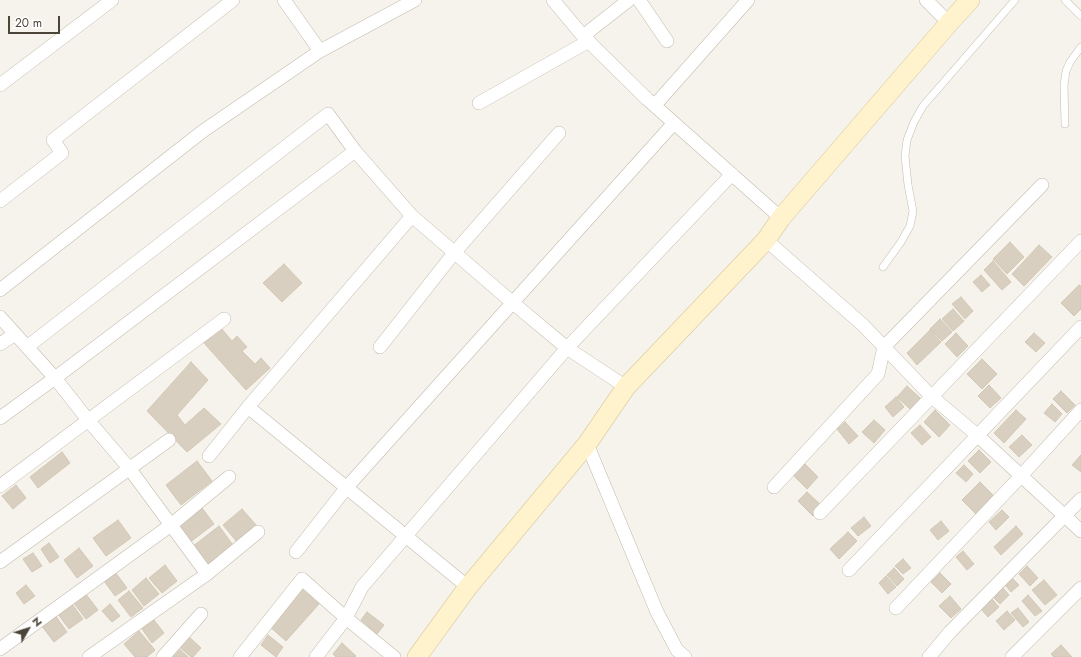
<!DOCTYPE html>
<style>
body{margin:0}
#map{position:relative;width:1081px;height:657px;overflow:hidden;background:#f6f3ec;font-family:Jost,sans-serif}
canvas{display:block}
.north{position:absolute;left:8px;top:609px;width:40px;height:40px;-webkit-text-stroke:3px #fff;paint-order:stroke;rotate:51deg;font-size:11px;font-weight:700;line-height:16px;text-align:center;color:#4b4439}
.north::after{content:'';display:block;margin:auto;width:14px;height:18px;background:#4b4439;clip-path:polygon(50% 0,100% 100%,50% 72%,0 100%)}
.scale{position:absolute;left:8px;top:16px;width:52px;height:18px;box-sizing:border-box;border:2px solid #4b4439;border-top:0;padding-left:5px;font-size:12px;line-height:14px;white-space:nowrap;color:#4b4439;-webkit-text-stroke:3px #fff;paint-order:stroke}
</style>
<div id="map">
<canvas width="1081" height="657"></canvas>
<div class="north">N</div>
<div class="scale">20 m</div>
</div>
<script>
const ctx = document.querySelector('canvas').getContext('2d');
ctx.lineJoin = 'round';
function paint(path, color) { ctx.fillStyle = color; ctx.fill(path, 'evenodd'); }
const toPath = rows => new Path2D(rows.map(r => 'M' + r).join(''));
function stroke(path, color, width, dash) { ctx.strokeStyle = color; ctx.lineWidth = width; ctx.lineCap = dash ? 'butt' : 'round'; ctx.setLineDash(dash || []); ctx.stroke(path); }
const building = toPath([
 [1010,242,1024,257,1007,274,993,259,1010,242],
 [1039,245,1052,257,1024,286,1012,274,1039,245],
 [993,261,1011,282,1002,290,984,270,993,261],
 [284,264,302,283,282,302,263,283,284,264],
 [981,275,990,285,982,292,973,282,981,275],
 [1079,285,1081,286,1081,309,1074,316,1061,303,1079,285],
 [961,297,973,311,965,319,952,304,961,297],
 [953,309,964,321,953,331,942,319,953,309],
 [940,319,952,332,942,341,930,329,940,319],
 [221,328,232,341,237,336,247,347,242,351,255,364,261,358,270,368,246,390,204,343,221,328],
 [930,330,941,342,917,365,907,353,930,330],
 [956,333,968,346,957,357,945,344,956,333],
 [1034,333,1045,343,1036,352,1025,342,1034,333],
 [982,359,997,374,982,389,967,374,982,359],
 [191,362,208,380,177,415,185,425,204,408,221,424,187,452,147,411,191,362],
 [989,385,1001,398,990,408,978,396,989,385],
 [907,386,920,398,910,409,897,397,907,386],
 [1061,391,1075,405,1067,413,1053,399,1061,391],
 [896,397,904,407,893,417,885,407,896,397],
 [1052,404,1062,414,1055,422,1044,413,1052,404],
 [935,410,950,425,939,437,924,422,935,410],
 [1016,410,1026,419,1004,443,994,433,1016,410],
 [874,420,885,430,874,443,862,432,874,420],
 [845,422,858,436,849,444,837,429,845,422],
 [920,425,931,437,922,445,911,433,920,425],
 [1022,435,1032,445,1019,457,1009,447,1022,435],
 [979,450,991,462,980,473,968,461,979,450],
 [62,452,70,463,38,488,30,477,62,452],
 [1081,455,1081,472,1072,465,1081,455],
 [197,461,212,481,181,505,166,485,197,461],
 [805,464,818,477,807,489,794,476,805,464],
 [964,465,973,474,966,482,956,473,964,465],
 [980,482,994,496,976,514,962,500,980,482],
 [16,485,26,498,13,509,2,496,16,485],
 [807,492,822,506,813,516,798,501,807,492],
 [202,508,214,524,189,543,177,526,202,508],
 [242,509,257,526,237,542,223,525,242,509],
 [1002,510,1009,517,996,530,989,522,1002,510],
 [864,517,871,526,858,536,851,528,864,517],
 [118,520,131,538,106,556,93,538,118,520],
 [941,521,949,531,938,540,930,530,941,521],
 [219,526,233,545,206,566,192,547,219,526],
 [1016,526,1023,534,1001,555,994,547,1016,526],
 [848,532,857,541,839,559,830,549,848,532],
 [49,543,59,557,50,563,41,549,49,543],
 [79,548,93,566,77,578,64,560,79,548],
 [963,551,974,564,967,570,956,557,963,551],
 [33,553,42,566,32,572,23,559,33,553],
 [903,559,911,568,903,574,895,566,903,559],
 [165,565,177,581,162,593,149,578,165,565],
 [1027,566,1038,578,1030,586,1019,574,1027,566],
 [894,568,904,579,897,586,887,575,894,568],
 [115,572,127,588,115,596,104,581,115,572],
 [940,573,951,584,942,593,931,582,940,573],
 [886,576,896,587,888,594,879,583,886,576],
 [146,578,159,594,144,606,132,590,146,578],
 [1013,579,1019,585,1011,592,1005,585,1013,579],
 [1044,580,1057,595,1045,605,1032,590,1044,580],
 [26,585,35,596,24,604,16,593,26,585],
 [1003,588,1009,595,1000,604,993,597,1003,588],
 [302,589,319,604,286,641,269,626,302,589],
 [129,591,143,608,131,617,118,600,129,591],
 [85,593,98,610,86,619,73,602,85,593],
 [1028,595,1042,611,1035,616,1022,601,1028,595],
 [950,596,961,609,951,618,939,606,950,596],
 [992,599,999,607,988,617,981,609,992,599],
 [72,604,83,619,69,629,58,614,72,604],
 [110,604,120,616,112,622,102,611,110,604],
 [1018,608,1029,622,1023,627,1011,613,1018,608],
 [1007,611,1015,620,1004,630,996,621,1007,611],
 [367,612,384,625,377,634,361,620,367,612],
 [55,615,67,632,54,642,41,625,55,615],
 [154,620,164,633,152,643,142,629,154,620],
 [139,631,155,650,147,657,135,657,124,644,139,631],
 [186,634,201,648,193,657,191,657,176,644,186,634],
 [268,635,283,647,276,657,261,645,268,635],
 [342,643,356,656,355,657,336,657,333,654,342,643],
 [175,645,188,657,165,657,175,645],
 [1061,645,1072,657,1054,657,1051,654,1061,645]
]);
paint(building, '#d8cfc1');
stroke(building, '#d3c7b4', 1);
const lane = toPath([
 [1065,0,1081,16],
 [1065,124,1064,86,1066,71,1070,62,1081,47],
 [883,267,901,242,910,226,913,211,908,185,905,156,907,140,914,122,923,106,1015,0]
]);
const street = toPath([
 [284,0,320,51,415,0],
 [553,0,583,36,647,99,781,218],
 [639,0,667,41],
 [926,0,949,23],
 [583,36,629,0],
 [0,85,112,0],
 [479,103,589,41],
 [655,105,748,0],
 [0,201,62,153,53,140,233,0],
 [766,240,863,325,931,396,977,435,1081,531],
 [0,290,203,131,320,51],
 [0,317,55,378,88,420,129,468,207,574],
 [0,344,15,334],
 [27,347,328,114,355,151,412,216],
 [380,347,454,253,559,133],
 [0,418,55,378,355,151],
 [587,444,657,612,677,650,685,657],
 [209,456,248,407],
 [0,486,224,319],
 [774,487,878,374,884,347,1042,185],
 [820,513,1081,241],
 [296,552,347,487,674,123],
 [0,562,169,440],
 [849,570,1081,327],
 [468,587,248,407,412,216,513,303,567,348,626,387],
 [896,608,1021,476,1081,410],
 [0,649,171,525,229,477],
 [89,657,207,574,258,532],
 [163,657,201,614],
 [240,657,302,579,346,618,394,657],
 [316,657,346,618,362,587,567,348,732,174],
 [929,657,950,632,1081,499],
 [1012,657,1081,588]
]);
const secondary = toPath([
 [417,657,468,587,587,444,626,387,766,240,781,218,949,23,970,0]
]);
stroke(lane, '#c2bbae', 8);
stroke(street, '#c2bbae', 14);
stroke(secondary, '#d6c79b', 20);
stroke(lane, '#fff', 7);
stroke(street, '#fff', 13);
stroke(secondary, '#fff3cd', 19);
</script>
